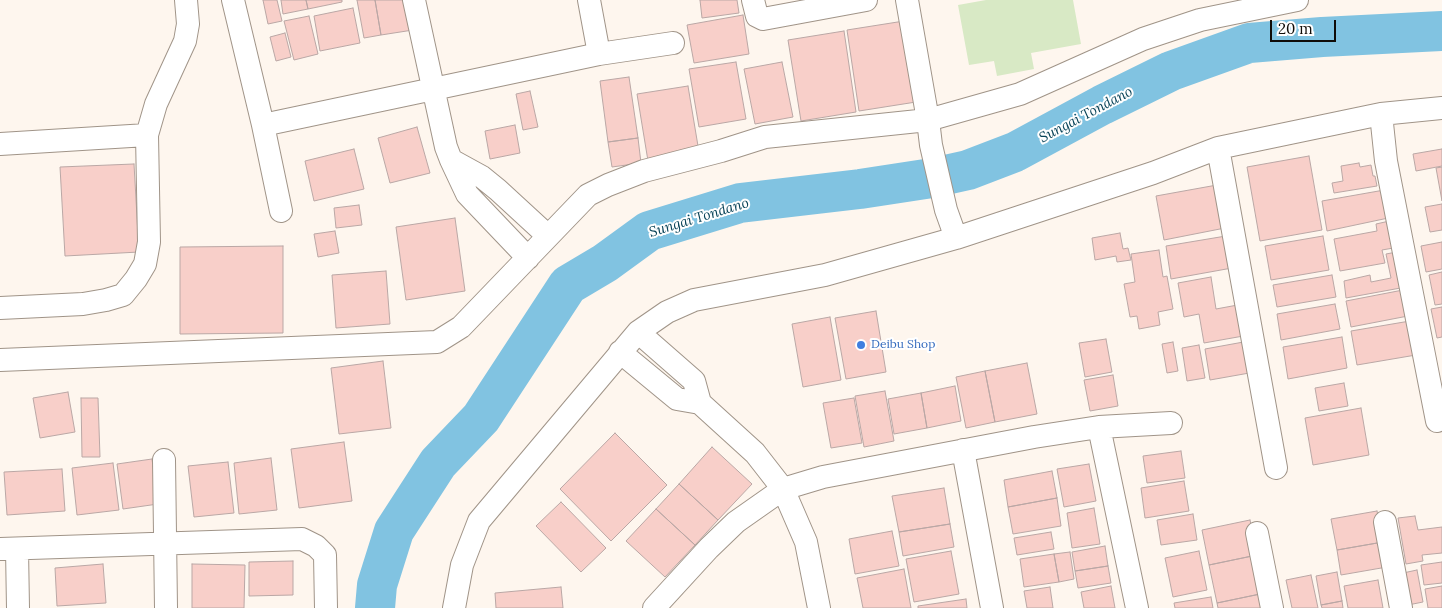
<!DOCTYPE html>
<style>
body{margin:0}
#map{position:relative;width:1442px;height:608px;overflow:hidden;background:#fef6ee;font-family:Lora,serif}
canvas{display:block}
.scale{position:absolute;left:1270px;top:20px;width:66px;height:22px;box-sizing:border-box;border:2px solid #100c08;border-top:0;padding-left:6px;font-size:15px;line-height:18px;white-space:nowrap;color:#100c08;-webkit-text-stroke:4px #fff;paint-order:stroke}
</style>
<div id="map">
<canvas width="1442" height="608"></canvas>
<div class="scale">20 m</div>
</div>
<script>
const ctx = document.querySelector('canvas').getContext('2d');
ctx.lineJoin = 'round';
function paint(path, color) { ctx.fillStyle = color; ctx.fill(path, 'evenodd'); }
const toPath = rows => new Path2D(rows.map(r => 'M' + r).join(''));
function stroke(path, color, width, dash) { ctx.strokeStyle = color; ctx.lineWidth = width; ctx.lineCap = dash ? 'butt' : 'round'; ctx.setLineDash(dash || []); ctx.stroke(path); }
function write(font, color, halo, rows, align = 'center') {
  ctx.font = font + ' Lora,serif'; ctx.lineWidth = 4; ctx.setLineDash([]); ctx.textBaseline = 'middle'; ctx.strokeStyle = halo; ctx.fillStyle = color; for (const [text, x, y, turn = 0] of rows) {
    ctx.save(); ctx.translate(x, y); ctx.rotate((+turn || 0) * Math.PI / 180); ctx.textAlign = isNaN(turn) ? turn : align; if (halo) ctx.strokeText(text, 0, 0); ctx.fillText(text, 0, 0); ctx.restore();
  }
}
paint(toPath([
 [986,0,1073,0,1081,44,1031,53,1034,69,997,76,994,61,969,65,958,5]
]), '#d8e9c5');
stroke(toPath([
 [375,608,377,585,394,531,438,463,481,418,568,285,605,263,649,231,740,203,860,189,932,178,968,170,1015,152,1102,105,1171,71,1249,43,1322,37,1442,31]
]), '#81c3e1', 40);
const building = toPath([
 [263,0,277,0,282,21,268,24,263,0],
 [281,0,306,0,308,9,283,14,281,0],
 [306,0,342,0,342,2,308,9,306,0],
 [357,0,375,0,381,35,364,38,357,0],
 [375,0,408,0,413,30,381,35,375,0],
 [700,0,737,0,739,13,702,18,700,0],
 [353,8,360,43,320,51,314,16,353,8],
 [743,15,749,54,694,63,687,25,743,15],
 [309,16,318,54,294,60,284,21,309,16],
 [904,21,916,102,859,111,847,30,904,21],
 [844,31,856,112,801,121,788,40,844,31],
 [285,33,291,57,276,61,270,37,285,33],
 [736,62,746,119,699,127,689,69,736,62],
 [782,62,793,117,755,124,744,69,782,62],
 [629,77,638,138,608,142,600,81,629,77],
 [688,86,699,152,648,161,637,94,688,86],
 [530,91,538,127,523,130,516,94,530,91],
 [515,125,520,153,490,159,485,131,515,125],
 [417,127,430,173,390,183,378,138,417,127],
 [638,138,641,163,612,167,608,142,638,138],
 [354,149,364,189,314,201,305,161,354,149],
 [1442,149,1442,166,1416,171,1413,154,1442,149],
 [1309,156,1322,230,1260,241,1247,167,1309,156],
 [1359,163,1360,167,1371,165,1373,176,1375,176,1377,186,1334,193,1332,183,1343,181,1341,166,1359,163],
 [134,164,139,252,65,256,60,167,134,164],
 [1442,167,1442,201,1436,168,1442,167],
 [1217,185,1225,228,1164,240,1156,196,1217,185],
 [1390,189,1393,217,1327,231,1322,201,1390,189],
 [1442,204,1442,230,1430,232,1425,207,1442,204],
 [359,205,362,225,336,228,334,208,359,205],
 [455,218,465,291,406,300,396,227,455,218],
 [1394,220,1399,247,1382,250,1385,263,1340,271,1334,239,1377,231,1376,224,1394,220],
 [335,231,339,253,318,257,314,234,335,231],
 [1120,233,1123,249,1128,248,1131,260,1117,262,1116,256,1095,260,1092,238,1120,233],
 [1226,236,1232,268,1171,279,1166,246,1226,236],
 [1323,236,1329,270,1271,280,1265,246,1323,236],
 [1442,242,1442,269,1426,272,1421,246,1442,242],
 [283,246,283,333,180,334,180,247,283,246],
 [1159,250,1163,277,1167,276,1173,309,1158,312,1160,325,1139,329,1137,316,1130,317,1124,284,1135,282,1131,254,1159,250],
 [1402,251,1406,287,1346,298,1344,281,1370,275,1371,282,1391,278,1386,254,1402,251],
 [386,271,390,324,336,328,332,275,386,271],
 [1442,272,1442,304,1435,305,1429,275,1442,272],
 [1332,275,1336,297,1277,307,1273,285,1332,275],
 [1211,277,1216,309,1243,304,1249,335,1204,343,1199,314,1184,317,1178,283,1211,277],
 [1403,290,1408,316,1351,327,1346,301,1403,290],
 [1335,304,1340,329,1281,340,1277,314,1335,304],
 [1442,307,1442,337,1437,338,1431,309,1442,307],
 [876,311,886,372,846,379,835,318,876,311],
 [830,317,841,380,803,387,792,324,830,317],
 [1410,321,1416,355,1357,365,1351,331,1410,321],
 [1342,337,1347,368,1288,379,1283,347,1342,337],
 [1106,339,1112,372,1085,377,1079,343,1106,339],
 [1249,341,1255,372,1210,380,1205,349,1249,341],
 [1173,342,1178,371,1167,373,1162,344,1173,342],
 [1199,345,1205,378,1187,381,1182,348,1199,345],
 [383,361,391,428,339,434,331,368,383,361],
 [1027,363,1037,414,995,422,985,371,1027,363],
 [985,371,995,422,966,428,956,377,985,371],
 [1113,375,1118,406,1090,411,1084,380,1113,375],
 [1344,383,1348,406,1319,411,1315,388,1344,383],
 [955,386,961,421,927,428,921,393,955,386],
 [885,391,894,441,864,447,855,396,885,391],
 [68,392,75,432,40,438,33,398,68,392],
 [921,393,927,428,894,434,888,399,921,393],
 [81,398,98,398,100,457,82,457,81,398],
 [854,398,862,443,831,448,823,403,854,398],
 [1361,408,1369,455,1313,465,1305,418,1361,408],
 [615,433,667,485,611,541,560,489,615,433],
 [344,442,352,501,299,508,291,449,344,442],
 [712,447,752,484,718,520,679,484,712,447],
 [1181,451,1185,478,1147,483,1143,456,1181,451],
 [271,458,277,510,239,514,234,463,271,458],
 [152,459,158,504,123,509,117,464,152,459],
 [228,462,234,513,194,517,188,466,228,462],
 [113,463,119,510,77,515,72,468,113,463],
 [1089,464,1096,501,1064,507,1057,469,1089,464],
 [62,469,65,511,7,515,4,472,62,469],
 [1052,471,1057,498,1008,507,1004,480,1052,471],
 [1184,481,1189,511,1145,518,1141,488,1184,481],
 [679,484,718,520,695,545,656,509,679,484],
 [944,488,950,524,899,532,892,496,944,488],
 [1057,498,1061,526,1013,534,1008,507,1057,498],
 [561,502,606,548,581,572,536,526,561,502],
 [1094,508,1100,544,1072,548,1067,513,1094,508],
 [656,509,695,545,665,577,626,541,656,509],
 [1377,511,1383,542,1337,550,1331,519,1377,511],
 [1193,514,1197,540,1161,545,1157,520,1193,514],
 [1415,516,1418,530,1442,527,1442,553,1422,555,1423,561,1406,564,1398,518,1415,516],
 [1250,520,1257,555,1209,565,1202,530,1250,520],
 [950,524,954,547,903,556,899,532,950,524],
 [892,531,899,566,855,574,849,539,892,531],
 [1051,532,1054,549,1017,555,1014,538,1051,532],
 [1383,542,1387,567,1341,575,1337,550,1383,542],
 [1105,546,1108,566,1075,571,1072,552,1105,546],
 [951,551,959,594,914,602,906,559,951,551],
 [1199,551,1207,590,1173,597,1165,558,1199,551],
 [1070,552,1074,579,1059,582,1054,554,1070,552],
 [1054,554,1059,582,1024,587,1020,559,1054,554],
 [1257,555,1265,593,1217,603,1209,565,1257,555],
 [293,561,293,595,249,596,249,562,293,561],
 [1442,562,1442,583,1424,585,1421,565,1442,562],
 [103,564,106,603,57,606,55,568,103,564],
 [192,564,245,565,244,608,192,608,192,564],
 [1108,566,1111,583,1078,588,1075,571,1108,566],
 [904,569,911,608,863,608,857,578,904,569],
 [1417,570,1423,602,1408,605,1403,573,1417,570],
 [1337,572,1342,601,1321,605,1316,576,1337,572],
 [1311,575,1318,608,1292,608,1286,580,1311,575],
 [1378,580,1383,608,1348,608,1344,586,1378,580],
 [1111,586,1115,608,1084,608,1081,592,1111,586],
 [1442,586,1442,608,1428,608,1425,589,1442,586],
 [561,587,563,608,496,608,495,593,561,587],
 [1050,587,1053,608,1027,608,1024,591,1050,587],
 [1265,593,1268,608,1218,608,1217,603,1265,593],
 [1211,597,1213,608,1175,608,1174,603,1211,597],
 [966,599,967,608,918,608,918,606,966,599],
 [1342,601,1343,608,1322,608,1321,605,1342,601]
]);
paint(building, '#f8cfc9');
stroke(building, '#baa7a5', 1);
const street = toPath([
 [233,0,263,125,281,211],
 [414,0,446,147,451,160,467,194,528,258],
 [589,0,599,54],
 [753,0,757,16,763,19,866,0],
 [1381,114,1386,161,1437,421],
 [263,125,599,54,673,43],
 [0,144,147,135],
 [1218,148,1276,468],
 [451,160,482,177,498,190,548,236],
 [956,238,946,210,931,145,928,120,1020,94,1143,39,1200,20,1297,0],
 [0,308,83,304,106,300,123,295,136,279,145,264,149,242,147,135,156,104,185,41,188,24,186,0],
 [638,332,694,381,700,403],
 [620,352,677,399,700,403,755,453,783,489,736,522,709,548,654,608],
 [0,360,437,342,461,327,588,195,608,185,644,171,721,151,765,137,928,120,907,0],
 [1099,427,1137,608],
 [963,450,992,608],
 [164,460,166,608],
 [1385,522,1401,608],
 [1257,533,1272,608],
 [0,549,302,539,316,546,325,555,326,608],
 [17,549,18,608],
 [454,608,462,565,479,521,638,332,667,312,694,300,825,275,956,238,1153,173,1218,148,1381,114,1442,108],
 [819,608,806,542,783,489,823,477,1034,437,1099,427,1171,423]
]);
stroke(street, '#a09488', 24);
stroke(street, '#fff', 22);
for (const [x, y, r, color] of [
 [861,345,5,"#3f7fe0"]
]) { const dot = new Path2D(); dot.arc(x, y, r, 0, 2 * Math.PI); ctx.fillStyle = color; ctx.fill(dot); stroke(dot, '#fff', 2); }
write('12px', '#366cbe', '#fff', [
 ["Deibu Shop",871,345]
], 'left');
write('italic 14px', '#074257', '#fff', [
 ["Sungai Tondano",1086,115,-28],
 ["Sungai Tondano",699,218,-17]
]);
</script>
